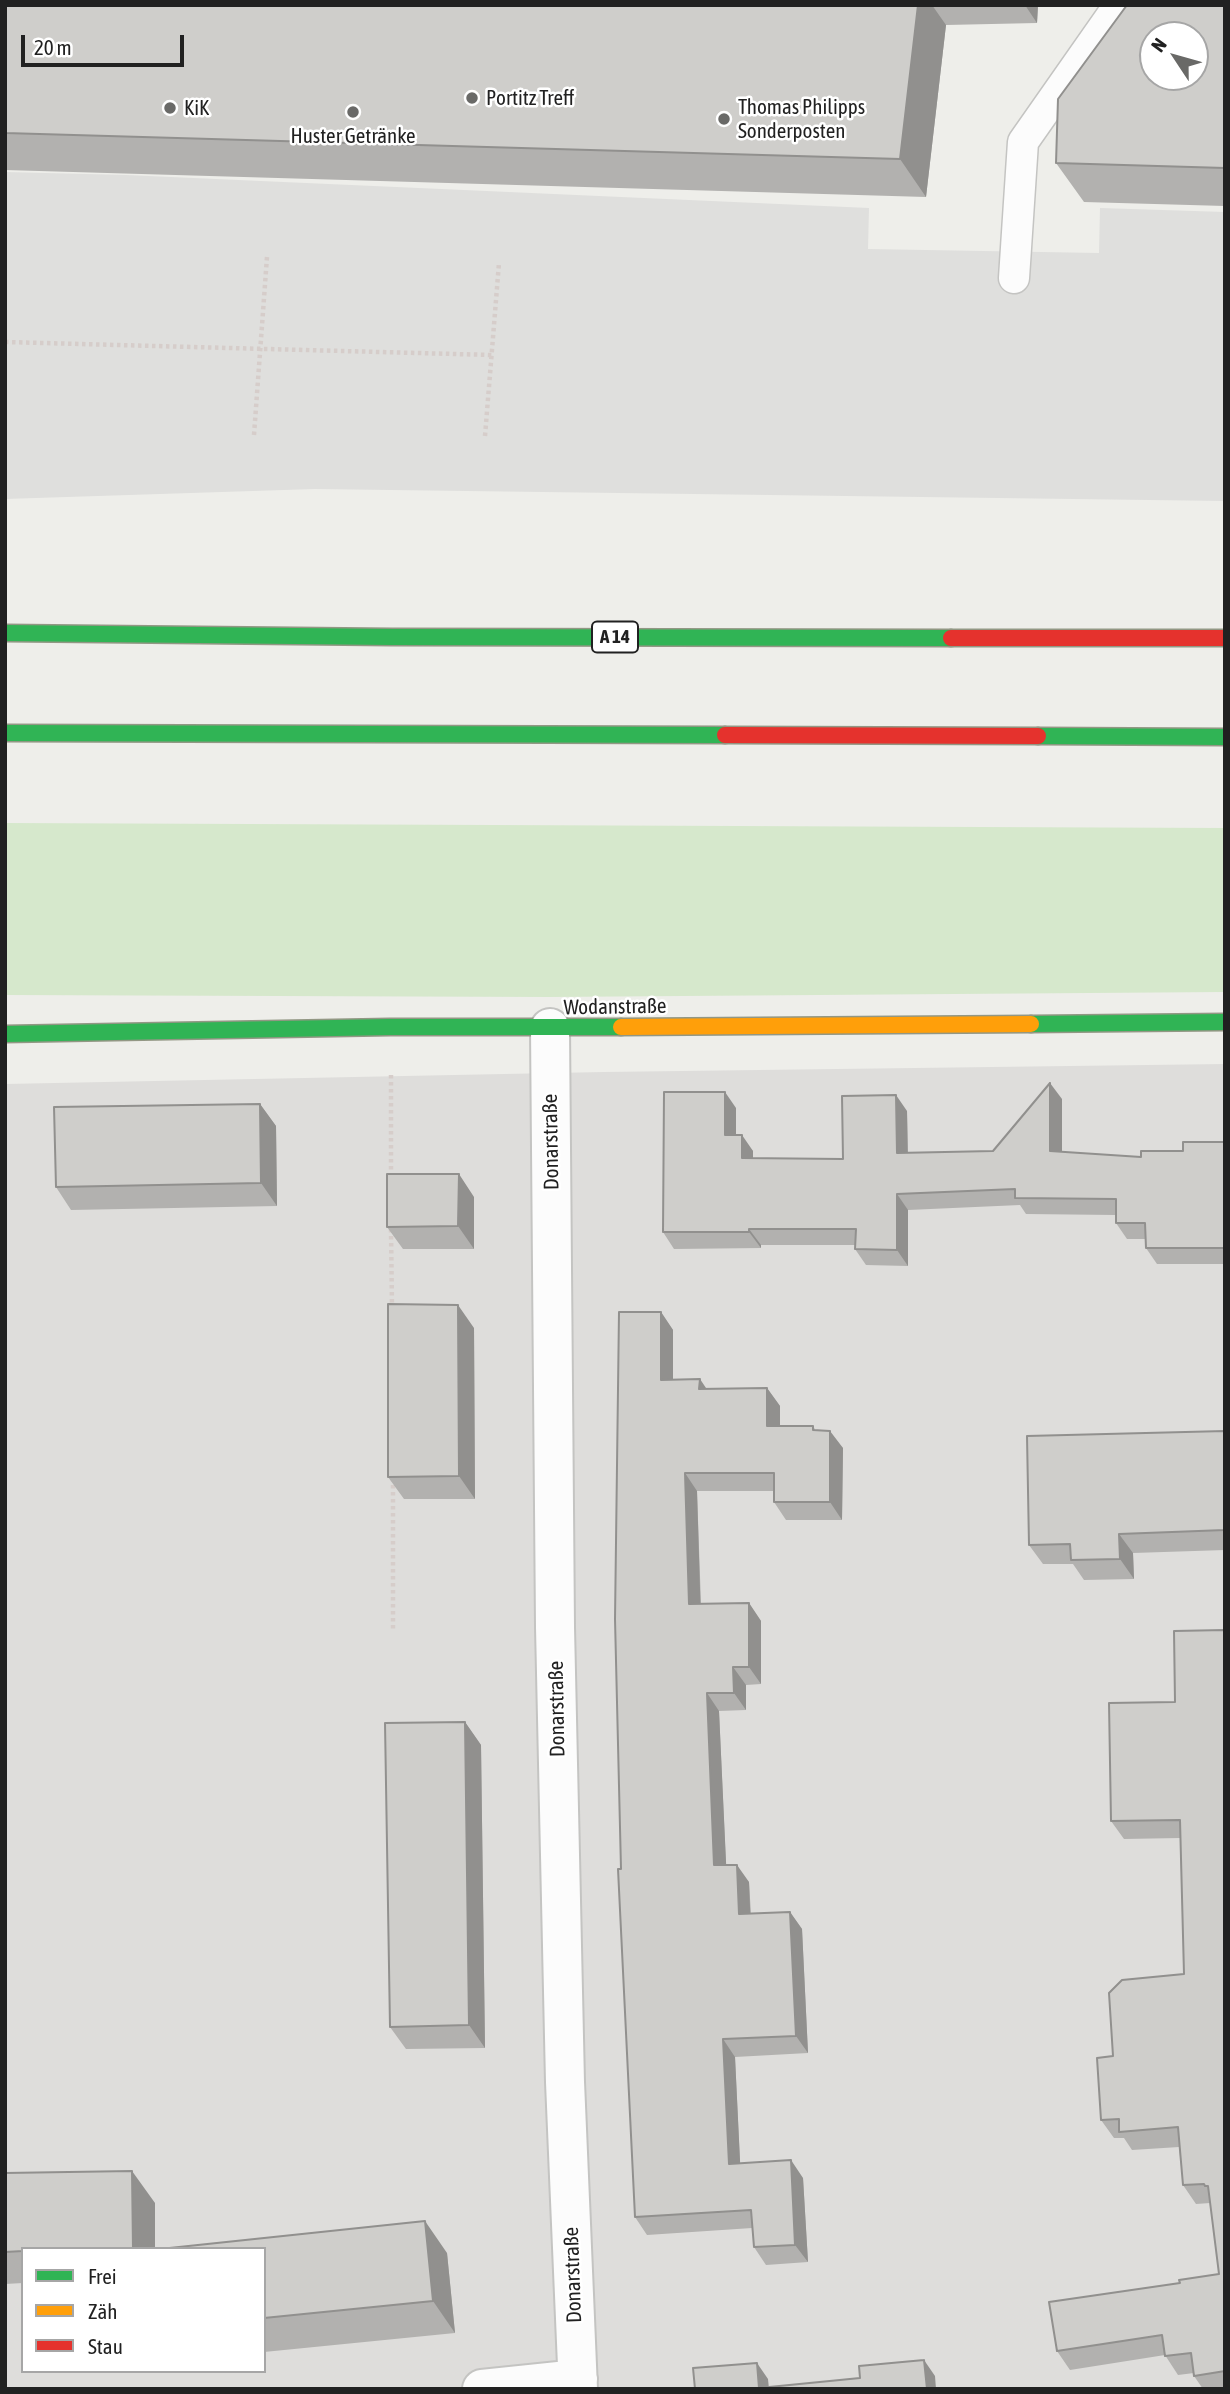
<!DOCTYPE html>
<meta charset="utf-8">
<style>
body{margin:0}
#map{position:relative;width:1230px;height:2394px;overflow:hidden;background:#eeeeea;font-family:"Asap Condensed",sans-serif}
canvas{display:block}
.frame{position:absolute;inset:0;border:7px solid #212121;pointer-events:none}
.legend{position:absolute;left:21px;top:2247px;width:245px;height:126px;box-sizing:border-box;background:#fff;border:2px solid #a6a6a6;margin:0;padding:9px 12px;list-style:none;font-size:21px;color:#212121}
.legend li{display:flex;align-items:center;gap:14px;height:35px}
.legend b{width:35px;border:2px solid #a6a6a6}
.north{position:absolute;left:1139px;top:21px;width:70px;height:70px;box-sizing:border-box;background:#fff;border:2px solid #a6a6a6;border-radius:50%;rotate:306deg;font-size:19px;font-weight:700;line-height:28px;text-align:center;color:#212121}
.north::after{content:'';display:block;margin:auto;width:24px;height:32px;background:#696967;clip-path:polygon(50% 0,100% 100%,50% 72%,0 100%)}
.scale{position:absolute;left:21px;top:35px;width:163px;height:32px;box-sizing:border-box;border:4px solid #212121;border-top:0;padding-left:9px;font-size:21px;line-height:24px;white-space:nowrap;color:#212121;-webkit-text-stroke:5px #fff;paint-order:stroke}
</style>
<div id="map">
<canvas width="1230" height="2394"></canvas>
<div class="frame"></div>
<ul class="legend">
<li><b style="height:9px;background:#30b455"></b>Frei</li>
<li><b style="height:9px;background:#ff9f0a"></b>Zäh</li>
<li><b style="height:9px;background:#e5322d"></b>Stau</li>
</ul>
<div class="north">N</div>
<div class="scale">20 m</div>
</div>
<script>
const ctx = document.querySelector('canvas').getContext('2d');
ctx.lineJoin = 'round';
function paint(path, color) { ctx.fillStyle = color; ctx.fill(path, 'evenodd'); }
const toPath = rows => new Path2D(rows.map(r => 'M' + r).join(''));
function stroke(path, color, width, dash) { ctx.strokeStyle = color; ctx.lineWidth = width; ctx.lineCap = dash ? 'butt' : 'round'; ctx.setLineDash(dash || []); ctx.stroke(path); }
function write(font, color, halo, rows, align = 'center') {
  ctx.font = font + ' "Asap Condensed",sans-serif'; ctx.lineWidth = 5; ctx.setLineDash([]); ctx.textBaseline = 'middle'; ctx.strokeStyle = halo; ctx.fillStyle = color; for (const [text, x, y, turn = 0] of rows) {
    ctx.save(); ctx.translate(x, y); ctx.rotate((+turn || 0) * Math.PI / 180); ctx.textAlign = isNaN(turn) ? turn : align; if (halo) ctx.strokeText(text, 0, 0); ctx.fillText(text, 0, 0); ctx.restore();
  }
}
paint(toPath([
 [1225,1064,1225,2389,5,2389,5,1084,604,1072],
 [23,2249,264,2249,264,2371,23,2371]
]), '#dedddb');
paint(toPath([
 [5,823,1225,828,1225,992,548,997,5,995]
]), '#d6e8cc');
paint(toPath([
 [5,172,126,175,869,208,868,249,1099,253,1100,208,1225,212,1225,501,315,489,5,499]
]), '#dfdfdd');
const lane = toPath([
 [1014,278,1023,142,1119,5]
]);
const street = toPath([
 [550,1028,555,1627,565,2082,578,2389],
 [482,2389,578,2379]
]);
const fast = toPath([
 [5,633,392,637,951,638],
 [5,733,725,735],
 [1038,736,1225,737],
 [1031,1024,1225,1022],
 [5,1034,390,1027,621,1027]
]);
const slow = toPath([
 [621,1027,1031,1024]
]);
const jam = toPath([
 [951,638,1225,638],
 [725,735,1038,736]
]);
stroke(lane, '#c4c4c2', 33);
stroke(street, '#c4c4c2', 42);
stroke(fast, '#929784', 19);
stroke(slow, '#929784', 19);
stroke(jam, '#929784', 19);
stroke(toPath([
 [5,342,492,355],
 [254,435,267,257],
 [485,436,499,263],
 [391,1075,391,1178],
 [391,1229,392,1308],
 [393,1478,393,1631]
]), '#d6cdca', 4.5, [3.5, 3.5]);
stroke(lane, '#fcfcfc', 30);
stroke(street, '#fcfcfc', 38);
stroke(fast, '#30b455', 16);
stroke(slow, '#ff9f0a', 16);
stroke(jam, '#e5322d', 16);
paint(toPath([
 [5,5,1038,5,1037,23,946,25,926,197,5,170],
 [1225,5,1225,206,1084,202,1056,163],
 [1062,1099,1062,1152,1141,1157,1183,1151,1225,1142,1225,1264,1157,1264,1146,1248,1145,1239,1127,1239,1116,1223,1116,1215,1026,1214,1020,1205,908,1210,908,1266,866,1265,855,1249,855,1245,761,1245,761,1248,674,1249,663,1232,736,1108,736,1135,753,1151,753,1158,843,1159,907,1111,908,1153,993,1151],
 [260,1104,276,1126,277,1206,71,1210,56,1187],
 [474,1197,474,1249,403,1249,387,1227],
 [661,1312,673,1330,673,1379,707,1389,767,1388,780,1406,780,1426,813,1426,816,1431,843,1448,842,1520,786,1520,774,1502,774,1491,697,1491,701,1604,749,1603,761,1621,761,1684,746,1685,746,1710,719,1711,726,1865,749,1882,751,1914,790,1912,802,1929,808,2053,735,2057,740,2163,803,2178,808,2262,766,2265,754,2247,752,2228,647,2235,635,2217,621,1869],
 [474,1328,475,1499,404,1499,388,1477],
 [1225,1431,1225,1550,1133,1553,1134,1579,1084,1580,1073,1564,1043,1564,1029,1545],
 [1225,1630,1225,2389,1203,2389,1194,2376,1194,2373,1178,2375,1165,2355,1070,2370,1057,2351,1180,2283,1219,2274,1210,2203,1196,2204,1183,2185,1179,2147,1132,2150,1124,2138,1114,2138,1101,2120,1113,2056,1184,1974,1180,1838,1124,1839,1111,1821,1175,1702],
 [465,1722,481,1745,485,2048,406,2049,390,2027],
 [5,2173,155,2203,155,2249,23,2249,23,2283,5,2284],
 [264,2249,447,2253,455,2333,264,2352]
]), '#b2b1af');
paint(toPath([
 [918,5,932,5,946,25,926,197,900,159],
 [1025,5,1038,5,1037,23],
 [1050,1083,1062,1099,1062,1167,1050,1151],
 [725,1092,736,1108,736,1152,725,1135],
 [896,1095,907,1111,908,1169,897,1153],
 [260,1104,276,1126,277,1206,261,1183],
 [742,1135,753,1151,753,1175,742,1158],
 [459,1174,474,1197,474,1249,458,1226],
 [897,1194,908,1210,908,1266,897,1250],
 [749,1229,761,1245,761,1248,749,1232],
 [458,1305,474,1328,475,1499,459,1476],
 [661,1312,673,1330,673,1397,661,1380],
 [700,1379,712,1397,699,1389],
 [767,1388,780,1406,780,1443,767,1426],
 [830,1431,843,1448,842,1520,830,1502],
 [685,1473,697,1491,701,1622,689,1604],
 [1119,1534,1133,1553,1134,1579,1120,1559],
 [749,1603,761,1621,761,1684,749,1667],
 [733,1667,746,1685,746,1710,734,1693],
 [707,1693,719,1711,727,1883,714,1865],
 [465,1722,481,1745,485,2048,469,2025],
 [737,1865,749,1882,751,1932,739,1914],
 [790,1912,802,1929,808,2053,796,2036],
 [723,2039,735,2057,741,2181,729,2164],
 [791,2160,803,2178,808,2262,795,2245],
 [132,2171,155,2203,155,2249,133,2249],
 [425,2221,447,2253,455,2333,433,2301],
 [924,2360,935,2376,936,2389,927,2389],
 [757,2363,768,2379,769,2389,759,2388]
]), '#91908e');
const building = toPath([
 [5,5,918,5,900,159,5,133,5,5],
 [1127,5,1225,5,1225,168,1056,163,1058,99,1127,5],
 [1153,35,1195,35,1195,77,1153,77,1153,35],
 [1050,1083,1050,1151,1141,1157,1141,1151,1183,1151,1183,1142,1225,1142,1225,1248,1146,1248,1145,1223,1116,1223,1116,1199,1015,1198,1015,1189,897,1194,897,1250,855,1249,856,1229,749,1229,749,1232,663,1232,664,1092,725,1092,725,1135,742,1135,742,1158,843,1159,842,1096,896,1095,897,1153,993,1151,1050,1083],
 [260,1104,261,1183,56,1187,54,1107,260,1104],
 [387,1174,459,1174,458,1226,387,1227,387,1174],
 [388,1304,458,1305,459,1476,388,1477,388,1304],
 [619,1312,661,1312,661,1380,700,1379,699,1389,767,1388,767,1426,813,1426,813,1430,830,1431,830,1502,774,1502,774,1473,685,1473,689,1604,749,1603,749,1667,733,1667,734,1693,707,1693,714,1865,737,1865,739,1914,790,1912,796,2036,723,2039,729,2164,791,2160,795,2245,754,2247,751,2210,635,2217,618,1869,621,1869,615,1619,619,1312],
 [1225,1431,1225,1530,1119,1534,1120,1559,1071,1560,1070,1544,1029,1545,1027,1436,1225,1431],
 [1225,1630,1225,2371,1194,2376,1191,2353,1165,2356,1162,2335,1057,2351,1049,2302,1180,2283,1179,2280,1219,2274,1208,2186,1205,2186,1204,2184,1183,2185,1178,2127,1119,2132,1119,2119,1101,2120,1097,2058,1113,2056,1109,1993,1122,1980,1184,1974,1180,1820,1111,1821,1109,1703,1175,1702,1174,1631,1225,1630],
 [465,1722,469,2025,390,2027,385,1723,465,1722],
 [132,2171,133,2249,23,2249,23,2251,5,2252,5,2173,132,2171],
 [425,2221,433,2301,264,2318,264,2249,160,2249,425,2221],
 [924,2360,927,2389,695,2389,693,2368,757,2363,759,2388,860,2378,859,2366,924,2360]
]);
paint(building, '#cfcecb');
stroke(building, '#91908e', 2);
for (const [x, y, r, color] of [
 [472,98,7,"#696967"],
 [170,108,7,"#696967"],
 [353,112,7,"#696967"],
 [724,119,7,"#696967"]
]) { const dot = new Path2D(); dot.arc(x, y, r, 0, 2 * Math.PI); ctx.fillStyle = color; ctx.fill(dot); stroke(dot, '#fff', 2.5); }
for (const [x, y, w] of [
 [615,637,46]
]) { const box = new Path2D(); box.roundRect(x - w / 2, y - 15.5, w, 31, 5); ctx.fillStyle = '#fff'; ctx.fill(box); stroke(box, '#212121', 2); }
write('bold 19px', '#212121', null, [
 ["A 14",615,637]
]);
write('21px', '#212121', '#fff', [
 ["Portitz Treff",486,98],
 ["Thomas Philipps",738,107],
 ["Sonderposten",738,131],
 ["KiK",184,108],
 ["Huster Getränke",353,136,"center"]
], 'left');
write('21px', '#212121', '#fff', [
 ["Wodanstraße",615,1007,-1],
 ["Donarstraße",551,1142,-91],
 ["Donarstraße",557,1709,-91],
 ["Donarstraße",573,2275,-92]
]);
</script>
